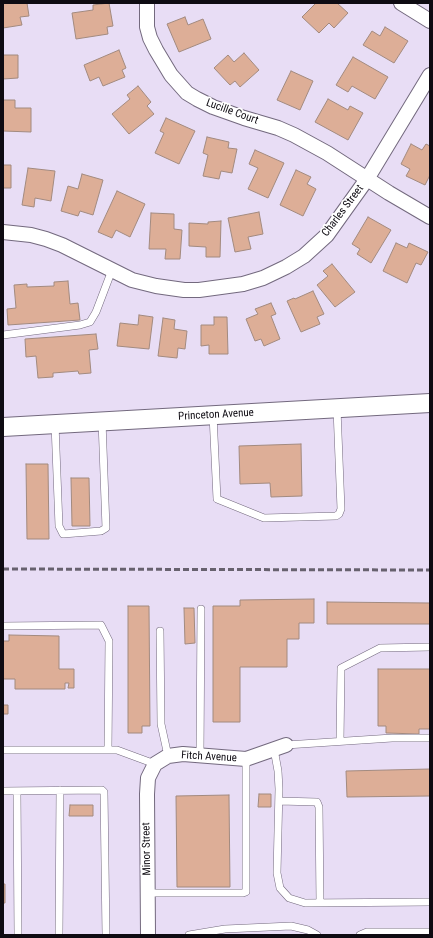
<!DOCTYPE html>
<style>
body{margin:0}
#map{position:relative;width:433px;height:938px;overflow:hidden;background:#e8ddf5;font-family:"Roboto Condensed",sans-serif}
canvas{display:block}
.frame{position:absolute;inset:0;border:4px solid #0e0b12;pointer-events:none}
</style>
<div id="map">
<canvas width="433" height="938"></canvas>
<div class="frame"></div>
</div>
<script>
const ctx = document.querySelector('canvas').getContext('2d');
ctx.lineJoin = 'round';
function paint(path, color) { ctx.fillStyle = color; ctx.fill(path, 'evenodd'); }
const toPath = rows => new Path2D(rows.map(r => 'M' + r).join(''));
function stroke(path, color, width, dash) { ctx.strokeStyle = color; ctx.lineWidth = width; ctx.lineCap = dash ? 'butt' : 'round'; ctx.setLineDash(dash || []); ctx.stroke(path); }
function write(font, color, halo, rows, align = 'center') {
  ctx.font = font + ' "Roboto Condensed",sans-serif'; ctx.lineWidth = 3.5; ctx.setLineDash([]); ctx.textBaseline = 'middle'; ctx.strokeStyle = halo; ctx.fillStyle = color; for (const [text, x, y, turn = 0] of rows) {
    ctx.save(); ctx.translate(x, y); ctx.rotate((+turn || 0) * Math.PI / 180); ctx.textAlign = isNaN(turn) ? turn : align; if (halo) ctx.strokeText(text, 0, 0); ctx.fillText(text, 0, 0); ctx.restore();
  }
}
const building = toPath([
 [3,3,27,3,29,16,20,17,22,25,3,28,3,3],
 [109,3,113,26,107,27,108,34,76,39,72,13,93,10,93,5,109,3],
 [316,3,337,3,348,13,334,28,329,23,319,33,302,17,316,3],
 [185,17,188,25,203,19,211,39,179,52,167,24,185,17],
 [385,27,408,41,394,63,363,45,372,31,380,36,385,27],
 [119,50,126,68,122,70,125,77,103,86,99,77,90,81,84,65,119,50],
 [244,53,259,70,240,87,235,81,230,85,214,68,228,55,234,62,244,53],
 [3,55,18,55,18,78,3,79,3,55],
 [353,57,388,77,375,99,352,86,348,92,336,85,353,57],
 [291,71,313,81,300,110,277,100,291,71],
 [138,86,151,102,147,106,154,114,129,134,112,114,130,99,127,95,138,86],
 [328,99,348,110,350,106,363,113,348,140,315,122,328,99],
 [3,100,15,100,15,108,31,108,31,132,3,131,3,100],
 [166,118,195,131,179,164,155,153,164,133,160,131,166,118],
 [207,137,229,142,228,148,237,149,232,173,221,171,219,179,203,176,208,155,203,153,207,137],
 [411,144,422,150,426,144,430,146,430,175,425,185,406,176,410,169,401,164,411,144],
 [255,150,284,163,268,198,248,189,258,168,249,164,255,150],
 [3,165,11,165,11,188,3,188,3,165],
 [28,168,55,171,51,201,35,198,34,207,22,205,28,168],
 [296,170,311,177,307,184,316,189,303,216,280,205,296,170],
 [82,174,103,180,93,215,80,211,78,216,61,211,68,186,78,189,82,174],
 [117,191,145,204,130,237,116,230,112,238,98,232,117,191],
 [259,212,263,234,248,237,251,249,235,252,228,218,259,212],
 [151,213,174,214,174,229,182,230,180,259,165,259,166,249,149,249,151,213],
 [368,217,391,230,371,263,357,254,360,249,352,244,368,217],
 [221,221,220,257,206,257,206,247,189,246,189,223,208,224,208,222,221,221],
 [396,243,407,248,409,243,428,252,421,265,416,263,407,283,383,271,396,243],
 [332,264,355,292,335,307,317,285,328,276,323,271,332,264],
 [68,281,70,304,78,303,80,320,8,325,7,309,16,308,14,285,27,284,27,287,54,286,54,282,68,281],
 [313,291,324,314,317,317,320,324,301,332,287,301,294,298,295,299,313,291],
 [271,303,276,314,271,316,280,339,264,346,261,339,255,341,246,319,258,314,255,309,271,303],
 [139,315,153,317,149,349,117,346,120,323,138,325,139,315],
 [214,317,227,317,228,354,209,354,209,345,201,346,201,325,214,325,214,317],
 [163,318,175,320,174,329,187,331,185,349,178,348,177,358,158,356,163,318],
 [96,334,98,349,89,350,91,373,79,374,78,371,53,373,53,377,38,378,36,356,26,357,25,339,96,334],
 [301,444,302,496,271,497,270,483,240,484,239,446,301,444],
 [26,464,48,464,49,539,27,539,26,464],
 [71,478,89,478,90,526,72,526,71,478],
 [314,599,314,623,299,623,299,639,287,639,287,667,240,667,240,722,213,722,213,606,240,606,240,600,314,599],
 [327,602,430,603,430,624,327,624,327,602],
 [128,606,149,606,150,726,142,726,142,733,128,733,128,606],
 [184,608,194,608,195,643,185,644,184,608],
 [9,635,59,636,59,669,74,669,74,688,68,688,69,683,65,683,65,689,15,689,15,679,3,679,3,641,9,641,9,635],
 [378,669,430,669,430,729,419,729,419,734,386,733,386,726,378,726,378,669],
 [3,705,8,705,8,714,3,714,3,705],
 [430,769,430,796,347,797,346,771,430,769],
 [259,794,271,794,271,807,258,807,259,794],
 [229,795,230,887,177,887,176,796,229,795],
 [70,805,93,805,93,816,69,816,70,805],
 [3,884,5,884,5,903,3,903,3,935,3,884]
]);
paint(building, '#ddae97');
stroke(building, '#a28a7f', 1);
const service = toPath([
 [3,335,80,325,90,322,96,312,112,270],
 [213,415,217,499,264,518,336,516,339,514,341,509,337,409],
 [55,424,59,526,63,534,101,531,106,528,102,421],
 [3,626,101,625,109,641,108,750],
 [160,631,161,724,168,756],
 [340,741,341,668,380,648,430,647],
 [286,745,392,738,430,738],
 [274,749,278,771,279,789,277,873,280,888,289,898,305,903,430,902],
 [3,750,117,750,155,764],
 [200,755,201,609],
 [3,791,102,790,104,792,106,935],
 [17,791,18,935],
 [279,801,317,802,319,807,320,903],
 [148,893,243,893,246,892,246,759],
 [59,935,60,790],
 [189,935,225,929,291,926,308,930,317,935],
 [360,935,367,932,430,932]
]);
const minor = toPath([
 [147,3,147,27,150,38,156,50,171,75,187,93,197,99,213,107,244,118,278,128,294,135,327,153,389,193,430,217],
 [401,3,430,21],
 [3,232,31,235,46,239,62,245,132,280,156,286,184,290,199,290,243,284,263,278,286,267,304,256,327,235,367,179,430,75],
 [148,935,147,794,148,778,155,764,168,756,183,754,246,759,286,745]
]);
const tertiary = toPath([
 [3,427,430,403]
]);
stroke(service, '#73697e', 8);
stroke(minor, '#73697e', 16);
stroke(tertiary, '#73697e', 20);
stroke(service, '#fff', 7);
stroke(minor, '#fff', 14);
stroke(tertiary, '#fff', 18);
stroke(toPath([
 [3,569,430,570]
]), '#67616e', 3, [6, 3]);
write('11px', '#0e0b12', '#fff', [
 ["Lucille Court",232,112,20],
 ["Charles Street",343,211,-53],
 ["Princeton Avenue",216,415,-3],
 ["Fitch Avenue",209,757,3],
 ["Minor Street",147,849,-91]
]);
</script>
